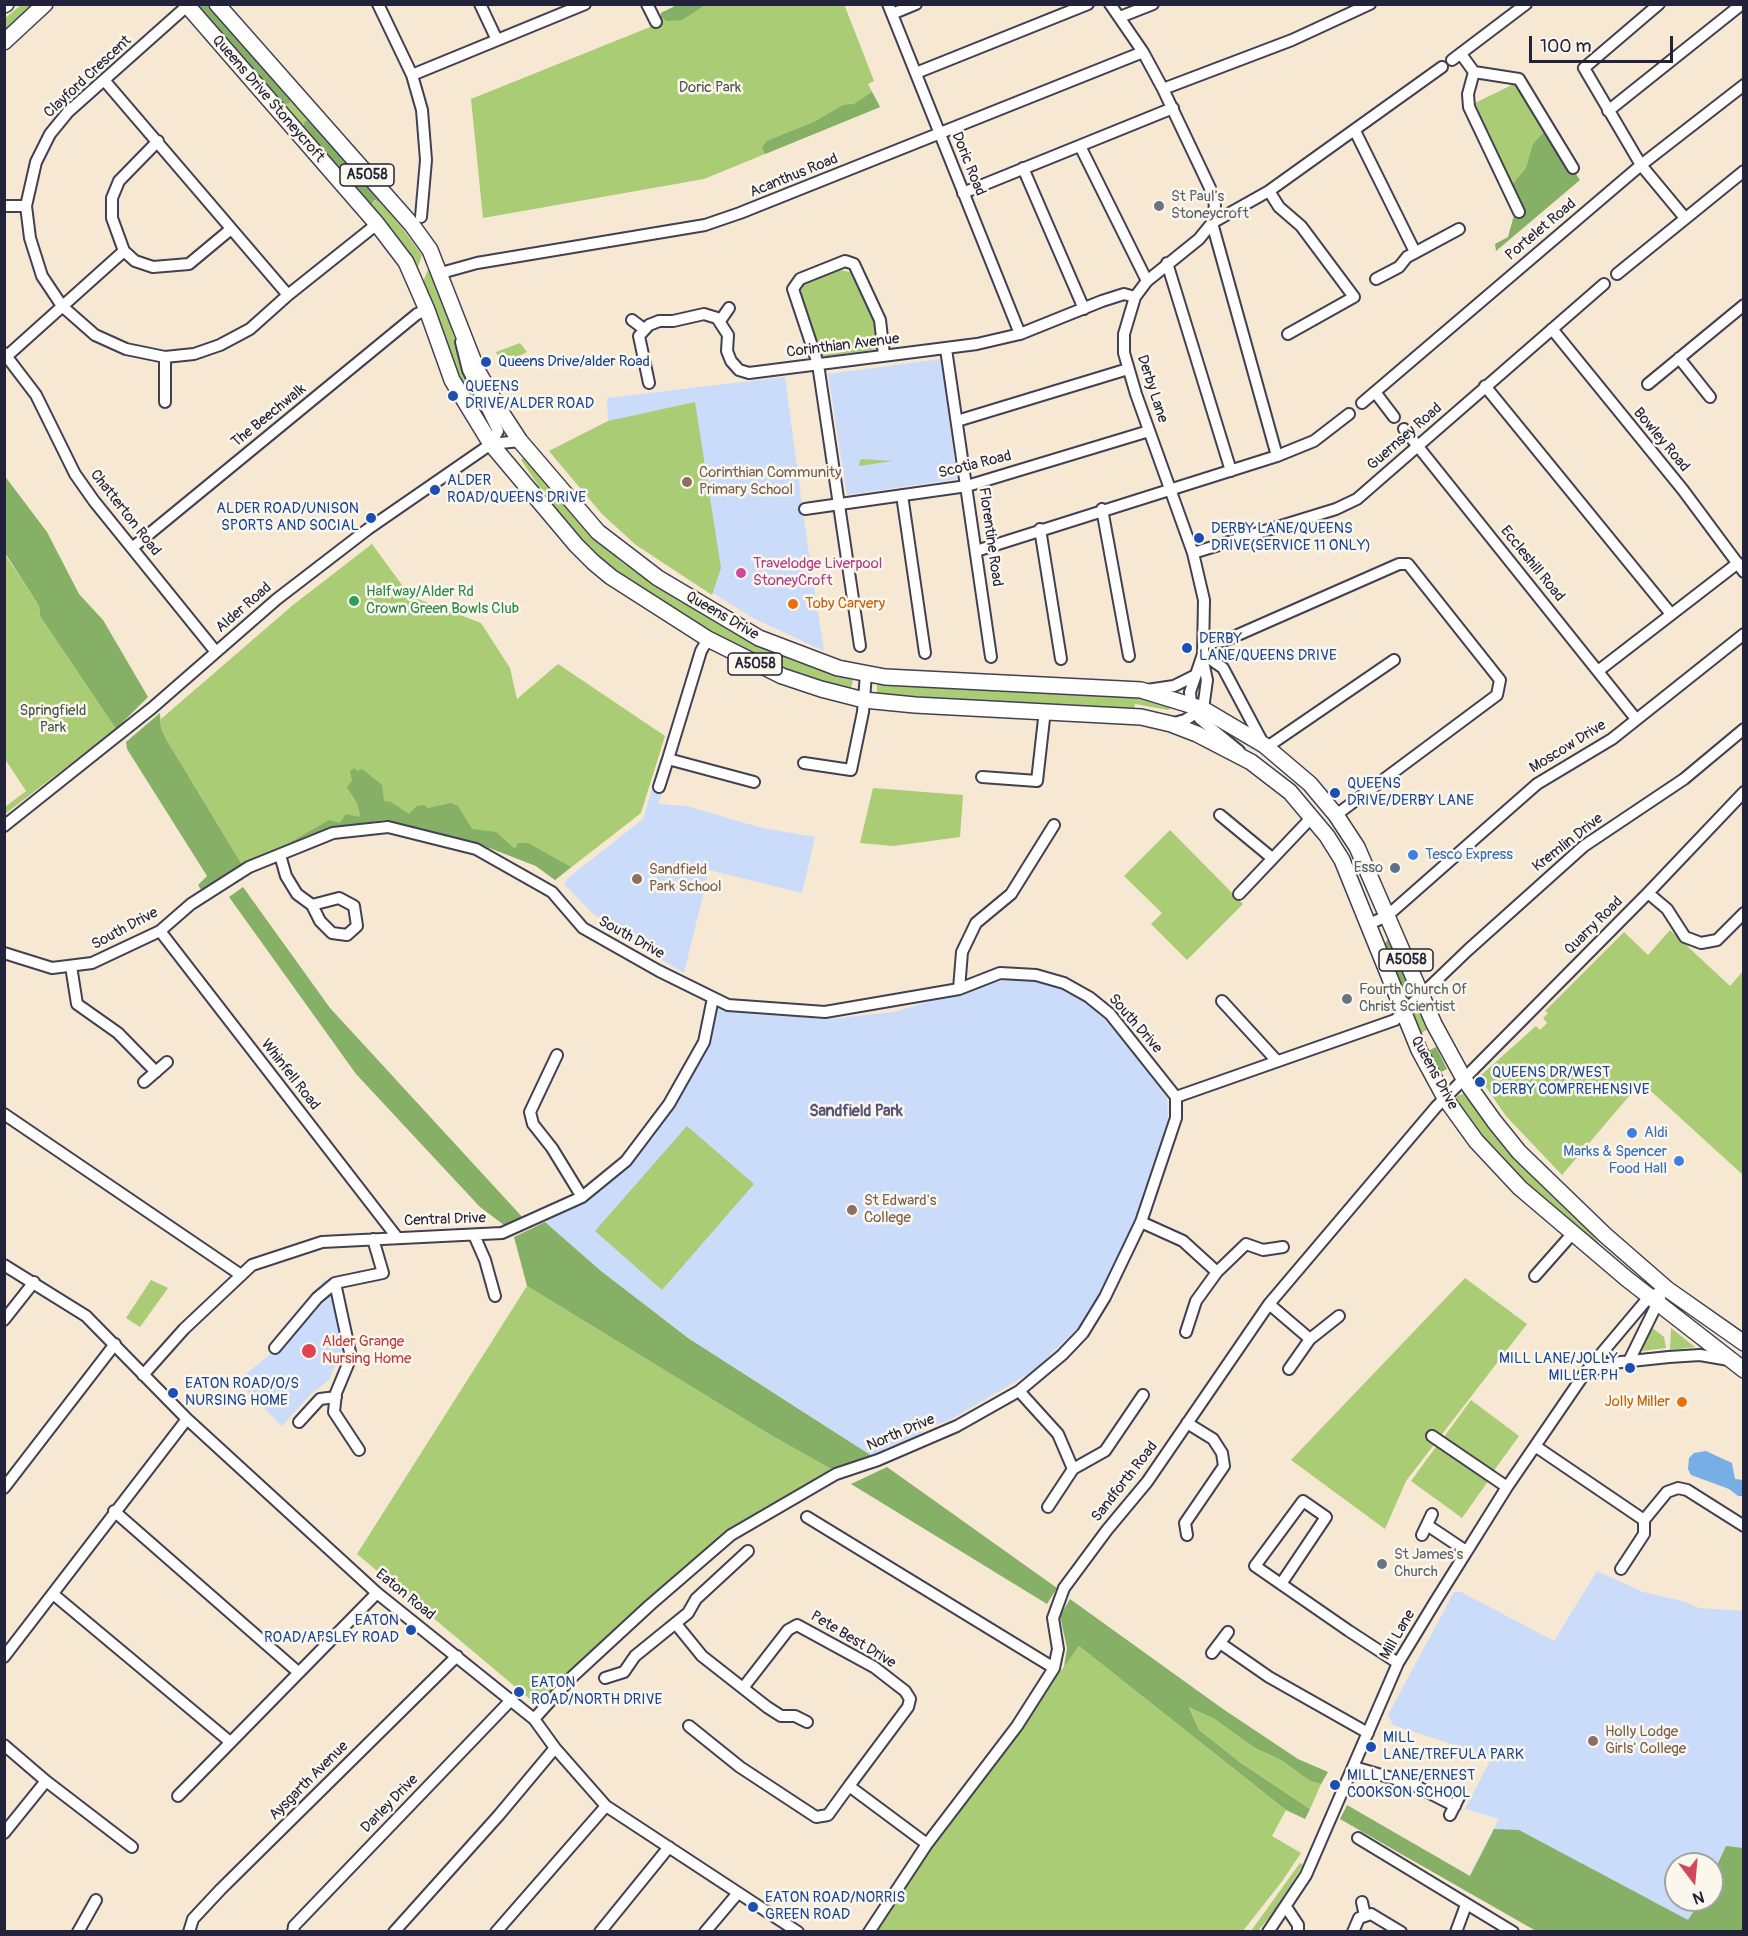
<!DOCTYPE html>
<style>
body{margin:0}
#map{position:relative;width:1748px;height:1936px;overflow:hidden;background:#f6e8d2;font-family:Pangolin,sans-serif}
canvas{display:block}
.frame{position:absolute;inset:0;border:6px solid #22223b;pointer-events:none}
.north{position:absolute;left:1664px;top:1852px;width:60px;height:60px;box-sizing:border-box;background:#fbf7ec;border:2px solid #a4a2a5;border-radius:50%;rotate:164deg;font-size:16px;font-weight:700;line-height:24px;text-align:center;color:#22223b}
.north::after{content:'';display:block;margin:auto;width:21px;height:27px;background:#d1495b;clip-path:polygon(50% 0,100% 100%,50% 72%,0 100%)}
.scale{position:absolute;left:1529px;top:36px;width:144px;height:27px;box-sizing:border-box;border:3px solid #22223b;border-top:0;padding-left:8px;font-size:18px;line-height:21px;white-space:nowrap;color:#22223b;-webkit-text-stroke:4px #fbf7ec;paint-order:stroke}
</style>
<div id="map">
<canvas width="1748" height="1936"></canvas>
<div class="frame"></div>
<div class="north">N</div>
<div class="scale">100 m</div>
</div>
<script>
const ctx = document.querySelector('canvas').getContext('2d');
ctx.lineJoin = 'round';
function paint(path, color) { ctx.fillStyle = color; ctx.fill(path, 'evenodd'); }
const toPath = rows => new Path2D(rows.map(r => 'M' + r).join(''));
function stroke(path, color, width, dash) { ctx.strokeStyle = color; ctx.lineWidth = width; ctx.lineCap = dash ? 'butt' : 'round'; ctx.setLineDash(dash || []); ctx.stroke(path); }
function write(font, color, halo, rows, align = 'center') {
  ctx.font = font + ' Pangolin,sans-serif'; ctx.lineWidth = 5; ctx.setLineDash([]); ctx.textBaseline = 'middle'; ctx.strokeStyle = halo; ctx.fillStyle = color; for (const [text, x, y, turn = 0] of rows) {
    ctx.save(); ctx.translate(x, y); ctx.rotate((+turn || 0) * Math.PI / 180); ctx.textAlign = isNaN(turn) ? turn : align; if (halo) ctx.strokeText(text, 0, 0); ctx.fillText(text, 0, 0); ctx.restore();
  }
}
paint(toPath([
 [941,359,957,479,847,495,828,374],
 [785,377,807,541,824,651,753,618,636,545,602,514,549,451,608,421,607,398],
 [653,786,664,788,658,804,686,806,762,828,815,837,802,893,709,870,684,973,623,937,589,910,564,884,568,878,643,819],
 [1025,978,1054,984,1083,999,1119,1033,1167,1098,1168,1119,1129,1238,1102,1294,1084,1322,1032,1372,948,1421,926,1427,920,1435,886,1448,875,1458,688,1338,601,1271,545,1222,586,1199,630,1162,654,1137,685,1086,713,1002,754,1014,828,1019,894,1012,997,982],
 [326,1279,343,1337,342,1349,329,1380,311,1394,282,1426,237,1381,283,1344,313,1292],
 [1597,1571,1643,1592,1686,1602,1698,1608,1743,1611,1743,1931,1567,1931,1469,1876,1499,1819,1465,1809,1492,1757,1393,1725,1388,1715,1454,1592,1461,1592,1554,1641],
 [1676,1864,1712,1864,1712,1900,1676,1900]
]), '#cadcf9');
paint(toPath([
 [844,4,874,81,868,84,880,107,704,179,483,218,471,99,660,23,661,13,677,5],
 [21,5,36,5,5,33,4,19],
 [1518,82,1564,167,1516,196,1473,104],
 [291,100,309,120,304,129,280,106],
 [376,200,380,202,402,228,422,255,417,270,369,208],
 [429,267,441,293,465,374,478,402,473,405,451,357,423,282],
 [835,269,850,272,875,321,878,349,822,357,800,293,805,282],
 [520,343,527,352,502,365,496,352],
 [695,402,721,568,712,595,636,545,602,514,549,451,608,421],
 [525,457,587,531,623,563,690,606,761,647,796,662,853,680,850,692,792,674,711,634,615,573,593,554,556,512,521,460],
 [863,459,893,461,859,466,860,460],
 [372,544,410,596,481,623,510,668,517,699,558,664,665,736,641,813,555,880,536,866,477,843,384,820,332,828,284,846,244,868,166,739,161,728,161,719,293,605],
 [4,553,39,606,40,616,116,729,5,814,5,807,26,791,5,759],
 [877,682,1145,698,1173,706,1168,710,1135,704,1134,709,877,694],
 [873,788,963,795,960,837,893,846,860,843],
 [1170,830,1243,904,1187,960,1151,924,1162,913,1124,876],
 [1670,930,1730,986,1743,971,1743,1175,1641,1082,1562,1175,1506,1116,1479,1077,1536,1026,1540,1030,1547,1023,1543,1018,1548,1013,1545,1011,1624,932,1648,955],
 [1416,1011,1421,1014,1428,1029,1420,1034,1411,1014],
 [1465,1093,1509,1153,1589,1230,1601,1246,1629,1271,1628,1273,1521,1179,1480,1135,1455,1101,1457,1096],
 [687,1126,754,1184,662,1290,595,1231],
 [1465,1278,1527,1324,1406,1481,1385,1529,1291,1460],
 [151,1280,168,1288,140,1327,126,1318],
 [527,1286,769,1434,831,1469,726,1536,537,1705,357,1554],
 [1651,1327,1664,1337,1666,1348,1642,1351],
 [1671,1328,1695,1347,1670,1350],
 [1471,1400,1519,1436,1493,1472,1444,1437],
 [1438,1444,1489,1480,1462,1518,1411,1481],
 [1079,1646,1286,1810,1272,1836,1301,1853,1283,1880,1243,1931,875,1932,905,1883],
 [1189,1706,1213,1718,1255,1748,1281,1760,1310,1781,1321,1784,1310,1809,1241,1763,1199,1730],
 [1300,1863,1303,1865,1272,1914,1258,1931,1251,1931]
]), '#a9cc75');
paint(toPath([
 [197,5,208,5,291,100,289,103,280,106],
 [677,5,677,4,705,5,682,20,667,21,661,17,661,13],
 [872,92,880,107,765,154,762,147,767,141,814,122,843,105,854,104],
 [309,120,345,162,380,202,375,200,369,208,304,129,304,122],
 [1546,130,1580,180,1496,251,1495,244,1508,237,1514,215,1511,202,1513,184,1526,168,1533,144],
 [4,475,47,532,79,594,103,620,148,697,116,729,40,616,39,606,5,553],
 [160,713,161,728,166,739,244,868,204,894,198,885,207,876,127,749,126,742],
 [355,768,357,771,362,769,382,785,384,801,391,802,409,814,417,806,424,805,428,808,451,803,458,806,472,829,496,832,515,849,518,843,528,843,571,867,555,880,536,866,477,843,384,820,332,828,284,846,329,820,340,823,346,814,359,817,360,814,357,803,347,787,352,781,350,771],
 [243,887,330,1008,525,1220,508,1228,480,1207,356,1074,229,897],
 [1388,939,1393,942,1413,994,1410,1000,1405,1000,1384,945],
 [1436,1047,1447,1069,1439,1073,1428,1051],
 [545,1222,601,1271,688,1338,875,1458,831,1469,769,1434,527,1286,514,1237],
 [887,1467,1057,1588,1047,1604,851,1484],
 [1070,1599,1223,1709,1298,1759,1328,1772,1321,1784,1310,1781,1281,1760,1255,1748,1213,1718,1189,1707,1199,1730,1241,1763,1310,1809,1305,1819,1286,1810,1079,1646,1064,1667,1067,1648,1060,1616],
 [1347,1805,1470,1876,1494,1829,1519,1830,1688,1920,1701,1900,1712,1900,1712,1876,1726,1846,1743,1848,1743,1931,1536,1931,1340,1819]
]), '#86b066');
paint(toPath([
 [1706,1451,1732,1463,1735,1479,1743,1480,1743,1496,1738,1496,1729,1489,1691,1475,1688,1469,1689,1458,1694,1453]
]), '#78aee6');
const minor = toPath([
 [378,4,412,75,422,110,426,160,421,217],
 [480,4,497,40],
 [647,4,656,22],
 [888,4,1020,334],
 [1110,4,1143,52,1163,89,1210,188,1215,205,1212,223,1199,239,1147,281,1135,297,1124,334,1124,353,1136,394,1193,553,1204,600,1203,654,1190,692,1191,705,1200,719,1239,751],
 [1659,4,1584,68,1641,165,1685,218],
 [187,6,68,112,50,134,36,162,26,206,30,238,42,276,62,306,95,335,126,349,165,357,194,354,220,345,250,329,288,295,377,224],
 [892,14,916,4],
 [1120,17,1153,4],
 [1461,54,1474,72,1519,79,1573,168],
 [1452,60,1526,4],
 [1474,72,1468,94,1469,107,1519,212],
 [916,73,1088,4],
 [412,75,585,4],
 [104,80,288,295],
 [1163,89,1292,40,1370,4],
 [1608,111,1742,4],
 [1355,131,1415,252],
 [158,141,119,181,112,198,112,218,124,251,135,261,153,267,189,264,231,229],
 [1080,146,1147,281],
 [1023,168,1084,309],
 [1269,191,1279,207,1301,226,1354,297,1288,334],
 [963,193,1173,108],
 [4,206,26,206],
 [1167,263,1231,471],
 [441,273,477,263,705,225,740,213,1143,52],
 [1617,274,1744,171],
 [1376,279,1399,267,1407,257,1459,229],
 [632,320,644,329],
 [720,321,729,308],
 [1552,329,1683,490,1744,572],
 [461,342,468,370,498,431,491,444],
 [946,349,991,657],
 [4,353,36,395,75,474,94,501,216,652],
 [7,356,124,251],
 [165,357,165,402],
 [1679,358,1710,397],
 [649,383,639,336,649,325,659,321,673,321,704,314,717,318,728,335,727,351,731,361,739,370,749,373,977,344,1020,334,1102,301,1124,294,1135,297],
 [1648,384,1744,305],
 [1485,386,1671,614],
 [1375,392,1394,417],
 [1362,403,1641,165,1744,85],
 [957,421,1128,369],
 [1404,429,1636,719],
 [1277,456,1212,223,1269,191,1442,67],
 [902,495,925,653],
 [805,509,967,486,1149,431],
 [1102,509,1129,656],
 [1040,529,1061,659],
 [132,548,417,314,427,310],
 [976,551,1277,456,1314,441,1349,414],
 [1193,553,1336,509,1357,499,1604,284],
 [708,639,701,651,668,759,754,782],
 [1204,643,1224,641,1399,564,1408,564,1500,680,1497,695,1336,815],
 [860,646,818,364,793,289,800,279,845,261,854,264,880,320,884,355],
 [1203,654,1223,668,1264,745],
 [1598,671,1738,563],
 [1147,690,1174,686,1194,676],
 [1171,724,1185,720,1203,709,1207,680,1202,657],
 [1267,747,1394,660],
 [804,763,851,770,863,712,866,674],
 [982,777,1037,781,1045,710],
 [659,787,668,759],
 [1220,815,1272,858],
 [4,826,152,708,277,599,368,529,491,444,520,441],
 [280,855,286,876,297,894,312,905,320,921,332,933,347,935,357,926,354,906,339,898,312,905],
 [1648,893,1667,909,1685,937,1701,943,1717,940,1744,913],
 [1239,894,1312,817],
 [1369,924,1387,916,1537,784,1612,739,1744,634],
 [160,931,396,1236],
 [4,953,52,968,92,963,160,931,191,904,249,867,333,833,388,827,476,849,552,892,583,928,659,971,728,1005,825,1012,959,989,1000,973,1036,975,1064,983,1089,997,1110,1014,1176,1097],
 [71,966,77,1004,118,1033,156,1072],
 [959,989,962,952,976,923,1011,894,1054,825],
 [1222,1001,1277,1061],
 [557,1055,530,1112,533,1124,552,1148,582,1197],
 [144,1082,167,1062],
 [1176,1097,1395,1020,1468,950,1584,846,1684,779,1744,729],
 [4,1114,241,1275],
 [1141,1222,1183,1241,1217,1272],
 [474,1235,485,1260,495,1296],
 [4,1265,86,1316,187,1419,377,1593,534,1719,555,1748,606,1806,798,1932],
 [1535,1276,1573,1233],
 [1269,1304,1310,1339],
 [4,1320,34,1282],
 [1186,1332,1196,1301,1217,1272,1246,1244,1263,1250,1283,1247],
 [275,1348,317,1298,335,1283],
 [1629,1361,1660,1298],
 [1289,1369,1310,1339,1339,1316],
 [1588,1372,1612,1363,1669,1357,1700,1355,1729,1360],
 [143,1375,184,1329,252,1265,322,1242,502,1233,582,1197,626,1161,669,1104,704,1042,713,998],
 [1019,1391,1058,1434,1073,1469],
 [299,1422,320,1399,336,1397],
 [1187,1423,1213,1439,1222,1453,1224,1466,1185,1523,1187,1535],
 [1432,1436,1507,1487],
 [1535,1446,1644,1520,1667,1492,1678,1488,1687,1490,1744,1526],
 [359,1450,334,1412,336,1393,351,1357,335,1283,383,1273,373,1239],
 [4,1488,115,1344],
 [1048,1507,1073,1469,1105,1451,1143,1395],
 [114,1511,298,1672],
 [807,1517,1054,1668],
 [1427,1525,1466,1551],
 [1422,1535,1432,1514],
 [1621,1569,1644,1534,1644,1520],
 [1281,1584,1326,1517,1303,1501,1255,1566,1281,1584,1349,1631,1398,1663],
 [53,1594,229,1741],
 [676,1624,702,1656,767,1707,781,1716,795,1716,807,1722],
 [1220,1643,1269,1677,1368,1733],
 [1212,1653,1228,1632],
 [4,1657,187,1419],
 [605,1678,624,1672,635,1656,688,1613,696,1599,748,1551],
 [743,1688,788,1630,797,1625,874,1667,905,1691,910,1699,908,1707,849,1786,927,1844],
 [534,1719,572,1677,650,1605,731,1535,836,1474,878,1460,957,1426,1019,1391,1062,1355,1083,1333,1105,1297,1141,1222,1176,1118,1176,1097],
 [689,1726,740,1767,816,1817,828,1815,849,1786],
 [4,1745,46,1781,132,1847],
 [1354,1767,1412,1784,1455,1806],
 [178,1796,377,1593],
 [1450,1815,1459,1797],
 [4,1833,46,1781],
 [1358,1838,1513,1932],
 [1362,1902,1365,1916],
 [1286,1907,1298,1925,1298,1932],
 [78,1932,96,1900],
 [189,1932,193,1919,221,1889,457,1656],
 [293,1932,294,1926,512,1699],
 [394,1932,499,1815,555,1748],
 [496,1932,606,1806],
 [600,1932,669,1847],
 [705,1932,738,1893],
 [869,1932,927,1844,1017,1726,1054,1668,1058,1649,1053,1618,1064,1588,1107,1530,1147,1482,1269,1304,1436,1107,1648,893,1744,792],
 [1268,1932,1306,1875,1398,1663,1435,1602,1507,1487,1585,1373,1649,1297,1667,1289],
 [1353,1932,1359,1918,1371,1914,1401,1932],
 [1456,1932,1466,1905]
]);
const highway = toPath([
 [186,4,377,224,406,262,427,310,452,380,491,444,576,545,593,562,611,577,708,639,782,676,821,689,864,700,915,705,1141,717,1171,724,1197,734,1251,762,1290,792,1327,836,1342,860,1419,1050,1445,1098,1476,1141,1520,1188,1627,1279,1744,1370],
 [217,4,412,225,430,250,477,370,501,412,520,441,598,532,658,578,759,638,838,668,885,677,1141,690,1203,709,1264,745,1310,784,1336,815,1357,847,1434,1024,1464,1079,1494,1121,1519,1152,1605,1235,1667,1289,1744,1343],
 [4,5,6,4],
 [4,42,45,4]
]);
stroke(minor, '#424052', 14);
stroke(highway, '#424052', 18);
stroke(minor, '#fff', 10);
stroke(highway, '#fff', 15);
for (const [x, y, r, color] of [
 [1159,206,6,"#6b7280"],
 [486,362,6,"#1a4fb4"],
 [453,396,6,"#1a4fb4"],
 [687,482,6,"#8d6e63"],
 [435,490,6,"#1a4fb4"],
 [371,518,6,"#1a4fb4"],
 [1199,538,6,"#1a4fb4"],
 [741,573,6,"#d1479c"],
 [354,601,6,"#2e9e5b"],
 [793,604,6,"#e8710a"],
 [1187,648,6,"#1a4fb4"],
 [1335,793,6,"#1a4fb4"],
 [1413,855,6,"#3f7fe0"],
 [1395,868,6,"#5c6f8a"],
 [637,879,6,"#8d6e63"],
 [1347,999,6,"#6b7280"],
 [1480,1082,6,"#1a4fb4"],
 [1632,1133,6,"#3f7fe0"],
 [1679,1161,6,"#3f7fe0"],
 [852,1210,6,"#8d6e63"],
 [309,1351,8,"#e0444e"],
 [1630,1368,6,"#1a4fb4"],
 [173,1393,6,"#1a4fb4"],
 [1682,1402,6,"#e8710a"],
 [1382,1564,6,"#6b7280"],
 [411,1630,6,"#1a4fb4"],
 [519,1692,6,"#1a4fb4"],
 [1593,1741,6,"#8d6e63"],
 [1371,1747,6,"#1a4fb4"],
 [1335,1785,6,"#1a4fb4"],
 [753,1907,6,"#1a4fb4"]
]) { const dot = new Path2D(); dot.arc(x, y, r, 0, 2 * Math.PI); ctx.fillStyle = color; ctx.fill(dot); stroke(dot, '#fbf7ec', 2); }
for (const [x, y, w] of [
 [367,175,54],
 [755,664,54],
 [1406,960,54]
]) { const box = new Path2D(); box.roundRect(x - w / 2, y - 11, w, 22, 4.5); ctx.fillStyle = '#fbf7ec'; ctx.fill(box); stroke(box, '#22223b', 1.5); }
write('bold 14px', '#22223b', null, [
 ["A5058",367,175],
 ["A5058",755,664],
 ["A5058",1406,960]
]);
write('15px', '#22223b', '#fbf7ec', [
 ["Clayford Crescent",88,77,-43],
 ["Queens Drive Stoneycroft",268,99,49],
 ["Doric Road",968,164,68],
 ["Acanthus Road",794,176,-22],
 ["Portelet Road",1541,230,-40],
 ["Corinthian Avenue",843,346,-7],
 ["Derby Lane",1152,389,72],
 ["The Beechwalk",269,416,-39],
 ["Guernsey Road",1405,437,-41],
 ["Bowley Road",1661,440,50],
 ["Scotia Road",975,465,-14],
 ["Chatterton Road",125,513,52],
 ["Florentine Road",990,537,82],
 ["Eccleshill Road",1532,564,51],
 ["Alder Road",244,608,-41],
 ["Queens Drive",722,616,30],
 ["Moscow Drive",1568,747,-32],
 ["Kremlin Drive",1568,843,-38],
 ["Quarry Road",1594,926,-45],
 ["South Drive",125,929,-28],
 ["South Drive",631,938,29],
 ["South Drive",1135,1024,49],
 ["Queens Drive",1434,1073,61],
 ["Whinfell Road",290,1075,52],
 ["Central Drive",445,1220,-2],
 ["North Drive",901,1433,-23],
 ["Sandforth Road",1125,1482,-52],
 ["Eaton Road",405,1595,39],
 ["Mill Lane",1398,1635,-60],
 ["Pete Best Drive",853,1640,31],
 ["Aysgarth Avenue",309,1781,-45],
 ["Darley Drive",390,1804,-46]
]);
write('15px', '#4a554c', '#fbf7ec', [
 ["Doric Park",710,88],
 ["Springfield",53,711],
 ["Park",53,728]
]);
write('15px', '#5b616d', '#fbf7ec', [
 ["St Paul's",1171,197],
 ["Stoneycroft",1171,214],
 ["Fourth Church Of",1359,990],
 ["Christ Scientist",1359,1007],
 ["St James's",1394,1555],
 ["Church",1394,1572]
], 'left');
write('15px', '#164399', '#fbf7ec', [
 ["Queens Drive/alder Road",498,362],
 ["QUEENS",465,387],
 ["DRIVE/ALDER ROAD",465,404],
 ["ALDER",447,481],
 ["ROAD/QUEENS DRIVE",447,498],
 ["ALDER ROAD/UNISON",359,509,"right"],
 ["SPORTS AND SOCIAL",359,526,"right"],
 ["DERBY LANE/QUEENS",1211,529],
 ["DRIVE(SERVICE 11 ONLY)",1211,546],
 ["DERBY",1199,639],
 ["LANE/QUEENS DRIVE",1199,656],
 ["QUEENS",1347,784],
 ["DRIVE/DERBY LANE",1347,801],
 ["QUEENS DR/WEST",1492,1073],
 ["DERBY COMPREHENSIVE",1492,1090],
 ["MILL LANE/JOLLY",1618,1359,"right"],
 ["MILLER PH",1618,1376,"right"],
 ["EATON ROAD/O/S",185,1384],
 ["NURSING HOME",185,1401],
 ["EATON",399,1621,"right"],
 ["ROAD/APSLEY ROAD",399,1638,"right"],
 ["EATON",531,1683],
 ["ROAD/NORTH DRIVE",531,1700],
 ["MILL",1383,1738],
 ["LANE/TREFULA PARK",1383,1755],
 ["MILL LANE/ERNEST",1347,1776],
 ["COOKSON SCHOOL",1347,1793],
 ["EATON ROAD/NORRIS",765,1898],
 ["GREEN ROAD",765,1915]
], 'left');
write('15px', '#785e54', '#fbf7ec', [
 ["Corinthian Community",699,473],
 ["Primary School",699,490],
 ["Sandfield",649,870],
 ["Park School",649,887],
 ["St Edward's",864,1201],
 ["College",864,1218],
 ["Holly Lodge",1605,1732],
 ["Girls' College",1605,1749]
], 'left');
write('15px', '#b23c85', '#fbf7ec', [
 ["Travelodge Liverpool",753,564],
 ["StoneyCroft",753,581]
], 'left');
write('15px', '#27864d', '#fbf7ec', [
 ["Halfway/Alder Rd",366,592],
 ["Crown Green Bowls Club",366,609]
], 'left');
write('15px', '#c56008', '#fbf7ec', [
 ["Toby Carvery",805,604],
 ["Jolly Miller",1670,1402,"right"]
], 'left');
write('15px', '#366cbe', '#fbf7ec', [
 ["Tesco Express",1425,855],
 ["Aldi",1644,1133],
 ["Marks & Spencer",1667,1152,"right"],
 ["Food Hall",1667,1169,"right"]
], 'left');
write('15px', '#4e5e75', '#fbf7ec', [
 ["Esso",1383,868]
], 'right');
write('15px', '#be3a42', '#fbf7ec', [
 ["Alder Grange",322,1342],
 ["Nursing Home",322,1359]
], 'left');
write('bold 16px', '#585179', '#fbf7ec', [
 ["Sandfield Park",856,1112]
]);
</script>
